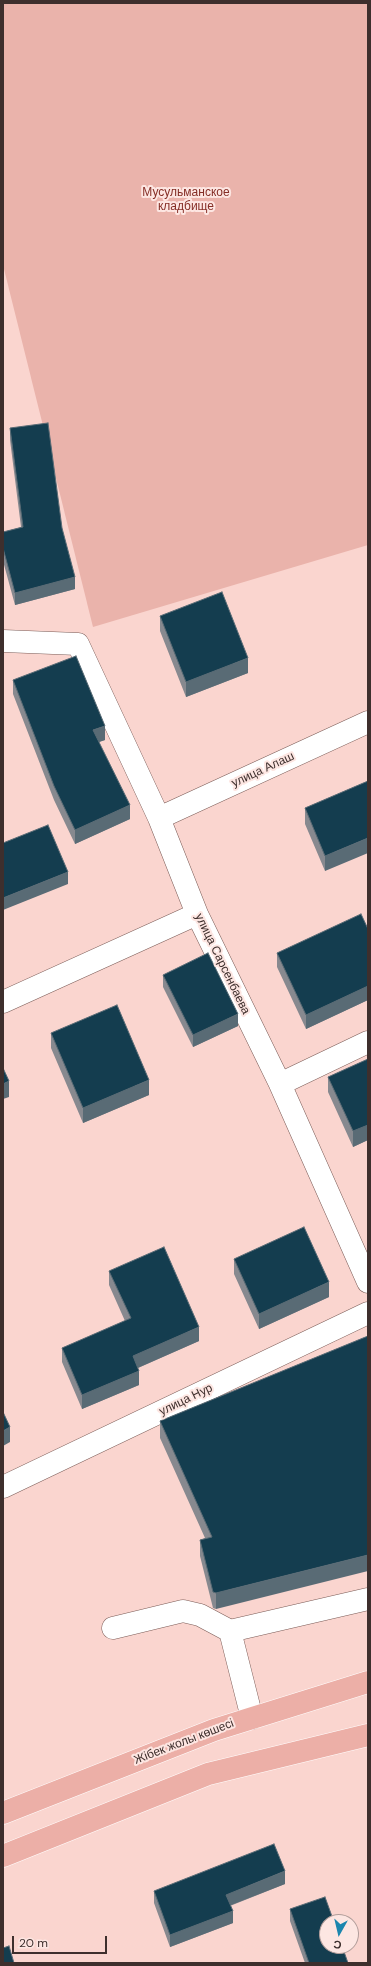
<!DOCTYPE html>
<meta charset="utf-8">
<style>
body{margin:0}
#map{position:relative;width:371px;height:1966px;overflow:hidden;background:#fad5cf;font-family:"DM Sans",sans-serif}
canvas{display:block}
.frame{position:absolute;inset:0;border:4px solid #3e2f2d;pointer-events:none}
.north{position:absolute;left:319px;top:1914px;width:40px;height:40px;box-sizing:border-box;background:#fde6e2;border:1px solid #b19d9a;border-radius:50%;rotate:188deg;font-size:11px;font-weight:700;line-height:16px;text-align:center;color:#3e2f2d}
.north::after{content:'';display:block;margin:auto;width:14px;height:18px;background:#1c86ae;clip-path:polygon(50% 0,100% 100%,50% 72%,0 100%)}
.scale{position:absolute;left:12px;top:1936px;width:95px;height:18px;box-sizing:border-box;border:2px solid #3e2f2d;border-top:0;padding-left:5px;font-size:12px;line-height:14px;white-space:nowrap;color:#3e2f2d;-webkit-text-stroke:3px #fde6e2;paint-order:stroke}
</style>
<div id="map">
<canvas width="371" height="1966"></canvas>
<div class="frame"></div>
<div class="north">С</div>
<div class="scale">20 m</div>
</div>
<script>
const ctx = document.querySelector('canvas').getContext('2d');
ctx.lineJoin = 'round';
function paint(path, color) { ctx.fillStyle = color; ctx.fill(path, 'evenodd'); }
const toPath = rows => new Path2D(rows.map(r => 'M' + r).join(''));
function stroke(path, color, width, dash) { ctx.strokeStyle = color; ctx.lineWidth = width; ctx.lineCap = dash ? 'butt' : 'round'; ctx.setLineDash(dash || []); ctx.stroke(path); }
function write(font, color, halo, rows, align = 'center') {
  ctx.font = font + ' "DM Sans",sans-serif'; ctx.lineWidth = 4; ctx.setLineDash([]); ctx.textBaseline = 'middle'; ctx.strokeStyle = halo; ctx.fillStyle = color; for (const [text, x, y, turn = 0] of rows) {
    ctx.save(); ctx.translate(x, y); ctx.rotate((+turn || 0) * Math.PI / 180); ctx.textAlign = isNaN(turn) ? turn : align; if (halo) ctx.strokeText(text, 0, 0); ctx.fillText(text, 0, 0); ctx.restore();
  }
}
paint(toPath([
 [3,3,368,3,368,545,93,627,3,265]
]), '#eab3ab');
const minor = toPath([
 [3,641,78,644,159,818,197,914,280,1084,368,1282],
 [159,818,368,722],
 [3,1002,197,914],
 [280,1084,368,1042],
 [3,1487,368,1313],
 [113,1628,183,1611,200,1615,230,1631],
 [252,1718,230,1631,368,1599]
]);
const major = toPath([
 [3,1813,214,1730,368,1682],
 [3,1856,208,1774,368,1735]
]);
stroke(minor, '#7b5c57', 23);
stroke(major, '#fff', 23);
stroke(minor, '#fff', 22);
stroke(major, '#ecafa7', 22);
paint(toPath([
 [10,428,62,528,75,589,15,605,3,561,3,532,21,527,10,440],
 [160,616,248,673,186,697,160,631],
 [13,680,105,740,99,742,130,819,75,844,54,800,13,694],
 [368,781,325,871,305,824,305,808],
 [368,929,368,1000,306,1029,277,967,277,953],
 [163,975,238,1026,193,1047,163,987],
 [51,1033,149,1095,83,1123,51,1048],
 [368,1059,368,1140,353,1147,328,1092,328,1077],
 [234,1259,329,1297,259,1329,234,1274],
 [109,1271,199,1341,138,1368,139,1385,82,1409,62,1362,62,1348,125,1321,109,1285],
 [368,1336,216,1609,213,1608,200,1556,200,1540,205,1538,160,1438,160,1421],
 [285,1884,230,1906,233,1923,170,1947,154,1903,154,1891],
 [290,1909,348,1963,305,1963,290,1921]
]), '#87898f');
paint(toPath([
 [75,577,75,589,15,605,15,593],
 [248,658,248,673,186,697,186,682],
 [105,726,105,740,93,744,93,730],
 [130,805,130,819,75,844,75,830],
 [368,838,368,853,325,871,325,856],
 [68,872,68,884,3,910,3,898],
 [368,986,368,1000,306,1029,306,1015],
 [238,1014,238,1026,193,1047,193,1035],
 [149,1080,149,1095,83,1123,83,1108],
 [9,1081,9,1097,3,1099,3,1084],
 [368,1125,368,1140,353,1147,353,1131],
 [329,1282,329,1297,259,1329,259,1314],
 [199,1327,199,1341,133,1370,133,1356],
 [139,1371,139,1385,82,1409,82,1395],
 [10,1427,10,1442,3,1446,3,1431],
 [368,1555,368,1571,216,1609,216,1593],
 [285,1871,285,1884,226,1907,226,1895],
 [233,1911,233,1923,170,1947,170,1935]
]), '#596b75');
const building = toPath([
 [48,423,62,528,75,577,15,593,3,548,3,532,23,527,10,428,48,423],
 [222,592,248,658,186,682,160,616,222,592],
 [76,656,105,726,93,730,130,805,75,830,54,786,13,680,76,656],
 [368,781,368,838,325,856,305,808,368,781],
 [48,825,68,872,3,898,3,843,48,825],
 [361,914,368,929,368,986,306,1015,277,953,361,914],
 [208,953,238,1014,193,1035,163,975,208,953],
 [117,1005,149,1080,83,1108,51,1033,117,1005],
 [368,1059,368,1125,353,1131,328,1077,368,1059],
 [3,1068,9,1081,3,1084,3,1068],
 [304,1227,329,1282,259,1314,234,1259,304,1227],
 [164,1247,199,1327,133,1356,139,1371,82,1395,62,1348,131,1318,109,1271,164,1247],
 [368,1336,368,1555,216,1593,213,1592,200,1540,212,1537,160,1421,368,1336],
 [3,1412,10,1427,3,1431,3,1412],
 [274,1844,285,1871,226,1895,233,1911,170,1935,154,1891,274,1844],
 [325,1897,334,1922,327,1922,327,1946,342,1946,348,1963,309,1963,290,1909,325,1897],
 [9,1946,14,1963,3,1963,3,1948,9,1946]
]);
paint(building, '#143d4f');
stroke(building, '#596b75', 1);
write('12px', '#852e26', '#fde6e2', [
 ["Мусульманское",186,193],
 ["кладбище",186,207]
]);
write('12px', '#3e2f2d', '#fde6e2', [
 ["улица Алаш",263,770,-25],
 ["улица Сарсенбаева",222,964,64],
 ["улица Нур",186,1400,-26],
 ["Жібек жолы көшесі",184,1742,-21]
]);
</script>
